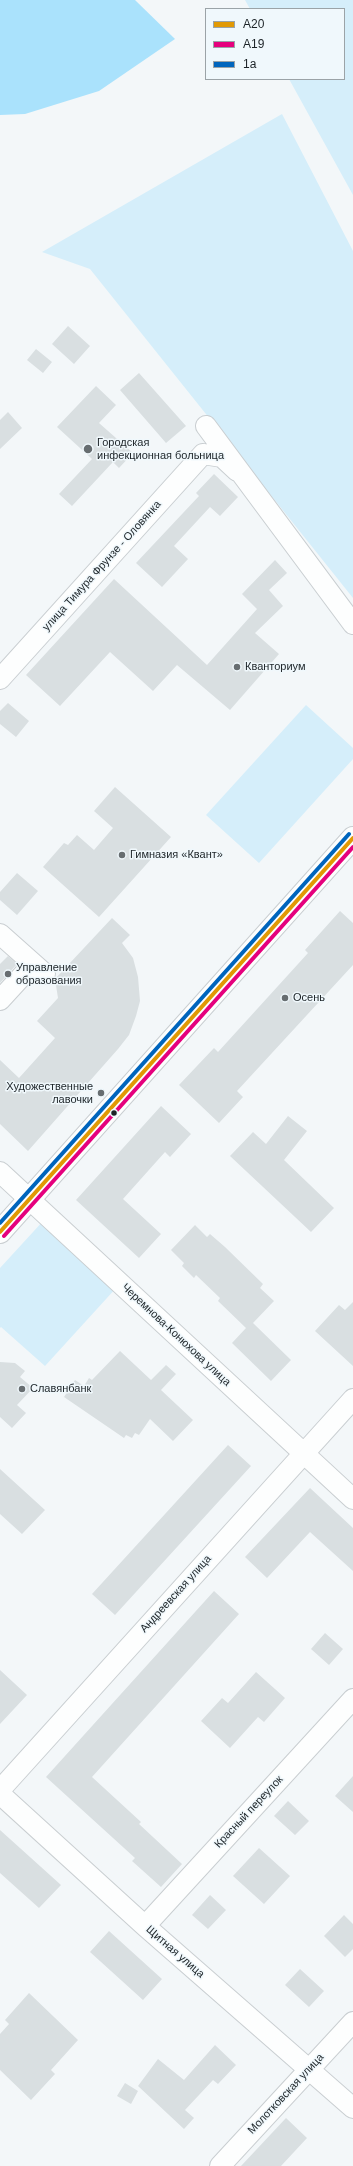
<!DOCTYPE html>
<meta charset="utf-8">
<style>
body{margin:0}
#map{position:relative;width:353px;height:2166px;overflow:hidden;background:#f3f7f9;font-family:Helvetica,sans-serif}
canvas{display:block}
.legend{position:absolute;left:205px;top:8px;width:140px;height:72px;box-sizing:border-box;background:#f0f8fc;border:1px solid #9ba3a7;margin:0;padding:5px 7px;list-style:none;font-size:12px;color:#1c2327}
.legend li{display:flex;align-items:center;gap:8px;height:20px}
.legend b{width:20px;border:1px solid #9ba3a7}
</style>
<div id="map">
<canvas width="353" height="2166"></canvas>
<ul class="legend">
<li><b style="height:5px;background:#e19904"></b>А20</li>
<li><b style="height:5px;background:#e5007d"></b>A19</li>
<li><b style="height:5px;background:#0065bd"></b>1a</li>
</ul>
</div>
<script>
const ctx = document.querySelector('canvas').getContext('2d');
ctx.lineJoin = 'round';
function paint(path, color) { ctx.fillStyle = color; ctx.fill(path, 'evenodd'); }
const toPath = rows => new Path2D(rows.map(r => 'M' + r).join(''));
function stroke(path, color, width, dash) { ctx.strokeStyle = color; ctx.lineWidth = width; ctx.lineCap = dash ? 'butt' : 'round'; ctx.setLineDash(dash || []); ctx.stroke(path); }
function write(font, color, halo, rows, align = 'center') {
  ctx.font = font + ' Helvetica,sans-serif'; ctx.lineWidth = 3; ctx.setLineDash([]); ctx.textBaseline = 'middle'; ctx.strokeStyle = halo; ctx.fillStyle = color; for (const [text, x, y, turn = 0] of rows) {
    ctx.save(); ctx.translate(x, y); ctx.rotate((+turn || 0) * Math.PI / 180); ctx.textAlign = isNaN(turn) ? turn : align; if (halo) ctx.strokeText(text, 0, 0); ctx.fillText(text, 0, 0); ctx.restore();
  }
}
paint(toPath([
 [245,0,353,0,353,195,289,79,344,79,344,9,250,9],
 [282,114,353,251,353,598,90,269,42,252],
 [306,705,353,748,353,759,259,863,206,815],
 [44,1220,117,1287,45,1366,1,1327,0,1328,0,1268]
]), '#d5eefa');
paint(toPath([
 [0,0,135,0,175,39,99,91,25,114,0,115]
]), '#aae2fc');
paint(toPath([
 [68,326,90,346,74,364,52,344],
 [36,349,52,362,43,373,27,360],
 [139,373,186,426,166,443,120,390],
 [96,386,116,405,99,423,133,453,119,468,113,462,72,506,59,494,92,459,57,427],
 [8,412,22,428,0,449,0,420],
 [214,474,238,497,220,516,210,507,174,546,188,559,162,587,136,563,199,496,196,493],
 [275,560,287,573,269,590,283,606,255,633,279,654,230,710,177,665,153,691,110,652,60,706,26,675,114,579,207,665,257,609,242,594],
 [8,703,29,721,16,737,0,724,0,711],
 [115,787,171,837,99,917,43,867,64,843,68,845,77,835,94,850,113,828,94,811],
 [17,873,38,891,17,915,0,900,0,892],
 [340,911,353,923,353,965,237,1091,243,1097,219,1123,179,1085,214,1048,218,1052,308,953,305,950],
 [112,918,130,935,122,943,133,958,138,977,140,1001,136,1016,129,1035,118,1049,28,1151,0,1124,0,1060,19,1078,55,1038,37,1021,58,998,55,979],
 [8,956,17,964,0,983,0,964],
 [161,1106,191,1134,170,1157,165,1152,123,1199,161,1234,139,1258,76,1200],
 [288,1116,307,1131,284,1160,334,1208,311,1232,230,1156,253,1132,266,1144],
 [195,1225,207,1237,210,1234,225,1247,263,1284,260,1288,274,1301,253,1323,291,1360,271,1381,232,1343,246,1328,218,1301,220,1298,196,1275,194,1278,182,1266,184,1263,171,1250],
 [353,1302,353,1366,315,1331,339,1305,345,1310],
 [120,1351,151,1380,166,1365,176,1374,161,1390,193,1420,173,1441,150,1419,139,1435,135,1433,132,1438,126,1435,124,1438,64,1397,75,1380,84,1386,89,1378,92,1380],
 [0,1362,15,1363,25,1371,20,1377,33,1388,17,1405,26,1413,12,1428,0,1417],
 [228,1445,251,1466,115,1615,92,1594],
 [0,1469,45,1510,22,1534,0,1514],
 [310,1488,353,1528,353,1571,310,1532,267,1578,245,1557],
 [214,1591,239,1614,92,1777,141,1822,139,1824,182,1864,161,1887,132,1861,135,1858,46,1777],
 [325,1633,343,1649,329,1665,311,1649],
 [0,1670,27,1695,0,1724],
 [256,1672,285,1698,264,1722,258,1717,230,1748,201,1721,222,1698,228,1703],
 [353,1776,353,1812,335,1796],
 [288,1801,309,1821,295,1835,274,1816],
 [0,1830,61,1885,39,1908,0,1873],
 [259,1848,290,1876,264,1904,233,1876],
 [210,1895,226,1910,208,1929,192,1915],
 [344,1915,353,1924,353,1949,345,1957,324,1936],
 [109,1931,162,1979,143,2000,90,1952],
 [300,1969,324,1991,309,2007,285,1985],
 [29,1993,78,2040,51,2070,55,2074,31,2100,0,2070,0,2034,9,2024,5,2020],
 [215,2045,236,2065,218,2084,213,2080,185,2110,194,2118,184,2129,138,2086,158,2059,184,2080],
 [125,2083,138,2091,131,2104,117,2096],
 [286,2118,307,2138,281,2166,241,2166]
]), '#d9dfe1');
const minor = toPath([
 [206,426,353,624],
 [0,679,203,454,222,457,237,471],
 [0,934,45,974],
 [0,1000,33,964],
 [0,1172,353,1499],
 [0,1790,353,1399],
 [0,1794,145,1926,353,2108],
 [145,1926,353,1699],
 [220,2166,353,2022]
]);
const major = toPath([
 [0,1232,353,838]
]);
stroke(minor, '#c9ced1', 22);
stroke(major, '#c9ced1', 24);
stroke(minor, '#fdfefe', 20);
stroke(major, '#fdfefe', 22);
stroke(toPath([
 [0,1232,353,838]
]), '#e19904', 4);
stroke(toPath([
 [4,1236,353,847]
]), '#e5007d', 4);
stroke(toPath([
 [0,1223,349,834]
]), '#0065bd', 4);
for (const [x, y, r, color] of [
 [88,449,5,"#676d70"],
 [237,667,4,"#676d70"],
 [122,855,4,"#676d70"],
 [8,974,4,"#676d70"],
 [285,998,4,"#676d70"],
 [101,1093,4,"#676d70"],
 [114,1113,3.5,"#1c2327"],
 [22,1389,4,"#676d70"]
]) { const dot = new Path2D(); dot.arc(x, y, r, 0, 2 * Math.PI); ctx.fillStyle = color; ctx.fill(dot); stroke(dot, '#f0f8fc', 1.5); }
write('11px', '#1c2327', '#f0f8fc', [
 ["Городская",97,443],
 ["инфекционная больница",97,456],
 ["Кванториум",245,667],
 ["Гимназия «Квант»",130,855],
 ["Управление",16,968],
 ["образования",16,981],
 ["Осень",293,998],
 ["Художественные",93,1087,"right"],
 ["лавочки",93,1100,"right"],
 ["Славянбанк",30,1389]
], 'left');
write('11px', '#1c2327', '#f0f8fc', [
 ["улица Тимура Фрунзе - Оловянка",102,566,-48],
 ["Черемнова-Конюхова улица",176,1335,43],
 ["Андреевская улица",176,1594,-48],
 ["Красный переулок",249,1812,-47],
 ["Щитная улица",175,1952,41],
 ["Молотковская улица",286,2094,-47]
]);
</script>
